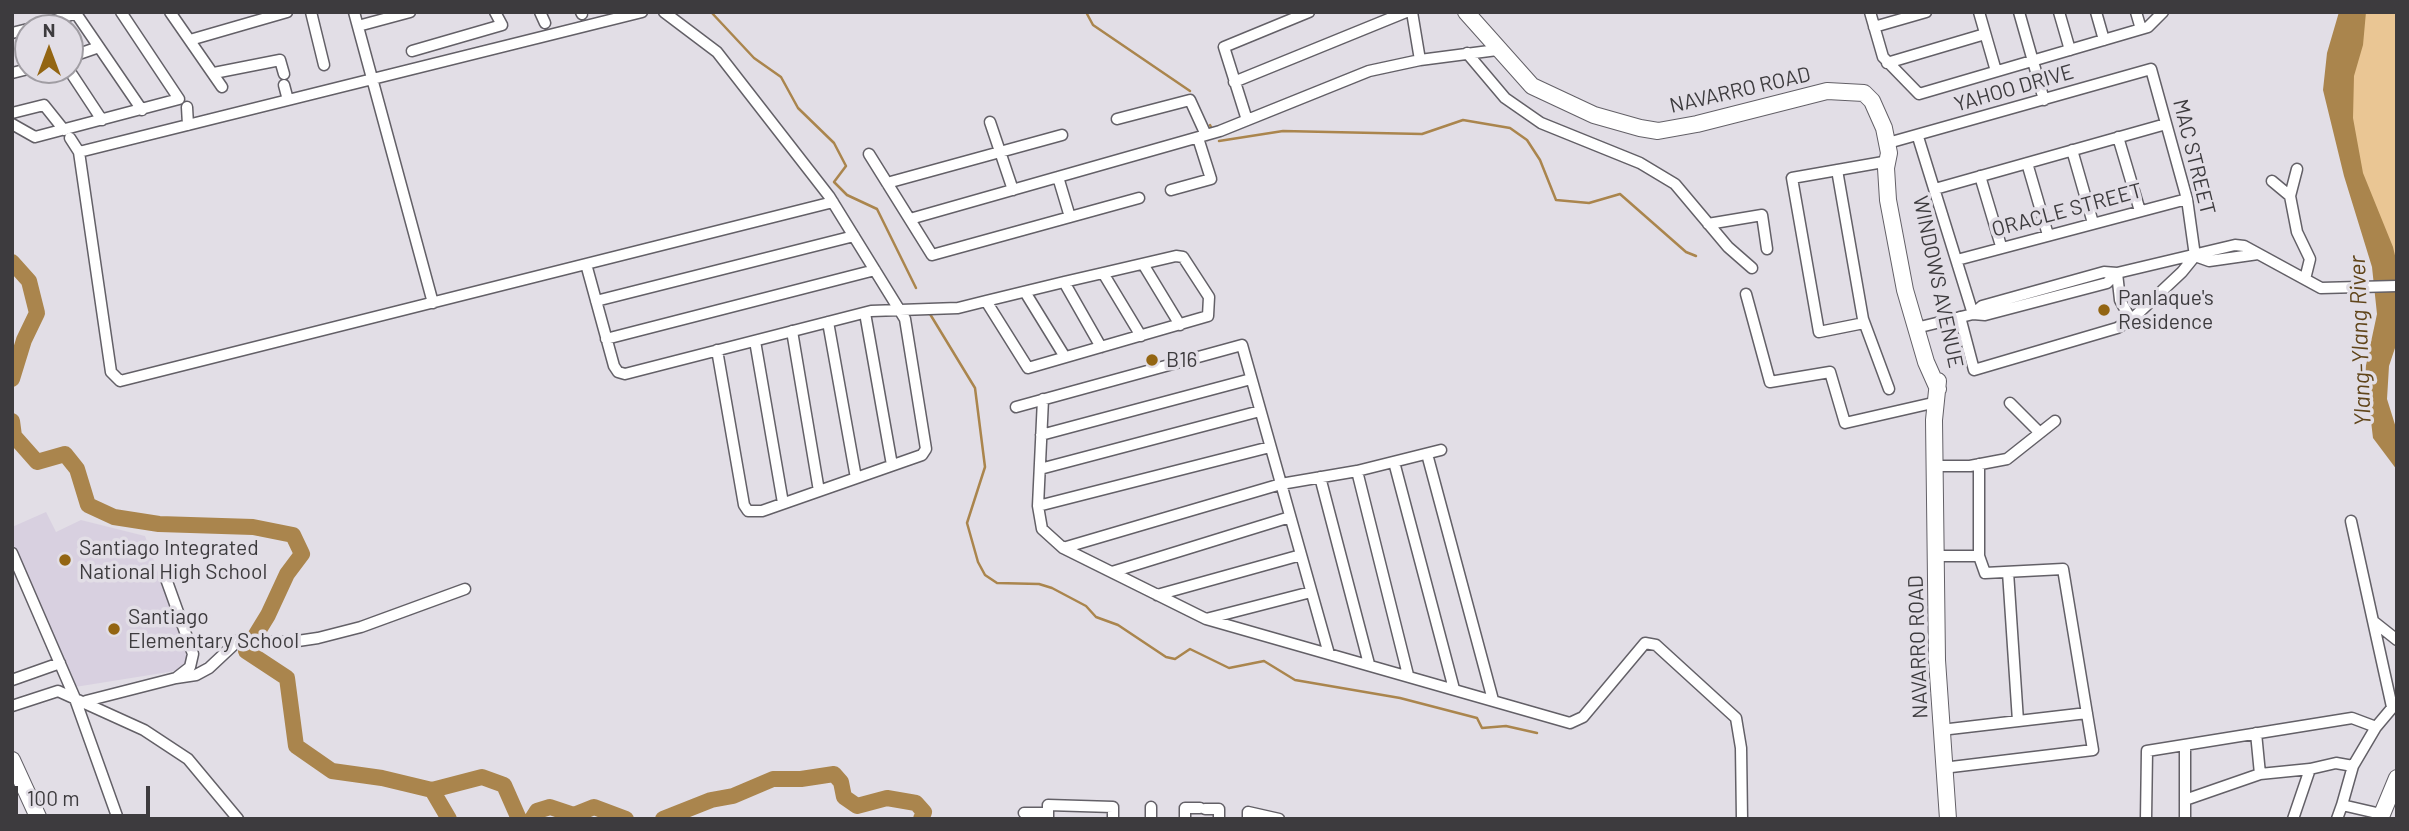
<!DOCTYPE html>
<style>
body{margin:0}
#map{position:relative;width:2409px;height:831px;overflow:hidden;background:#e2dee6;font-family:Barlow,sans-serif}
canvas{display:block}
.frame{position:absolute;inset:0;border:14px solid #3d3b3e;pointer-events:none}
.north{position:absolute;left:14px;top:14px;width:70px;height:70px;box-sizing:border-box;background:#e2dee6;border:2px solid #a09da3;border-radius:50%;rotate:0deg;font-size:19px;font-weight:700;line-height:28px;text-align:center;color:#3d3b3e}
.north::after{content:'';display:block;margin:auto;width:24px;height:32px;background:#936512;clip-path:polygon(50% 0,100% 100%,50% 72%,0 100%)}
.scale{position:absolute;left:14px;top:786px;width:136px;height:32px;box-sizing:border-box;border:4px solid #3d3b3e;border-top:0;padding-left:9px;font-size:21px;line-height:24px;white-space:nowrap;color:#3d3b3e;-webkit-text-stroke:5px #e2dee6;paint-order:stroke}
</style>
<div id="map">
<canvas width="2409" height="831"></canvas>
<div class="frame"></div>
<div class="north">N</div>
<div class="scale">100 m</div>
</div>
<script>
const ctx = document.querySelector('canvas').getContext('2d');
ctx.lineJoin = 'round';
function paint(path, color) { ctx.fillStyle = color; ctx.fill(path, 'evenodd'); }
const toPath = rows => new Path2D(rows.map(r => 'M' + r).join(''));
function stroke(path, color, width, dash) { ctx.strokeStyle = color; ctx.lineWidth = width; ctx.lineCap = dash ? 'butt' : 'round'; ctx.setLineDash(dash || []); ctx.stroke(path); }
function write(font, color, halo, rows, align = 'center') {
  ctx.font = font + ' Barlow,sans-serif'; ctx.lineWidth = 7; ctx.setLineDash([]); ctx.textBaseline = 'middle'; ctx.strokeStyle = halo; ctx.fillStyle = color; for (const [text, x, y, turn = 0] of rows) {
    ctx.save(); ctx.translate(x, y); ctx.rotate((+turn || 0) * Math.PI / 180); ctx.textAlign = isNaN(turn) ? turn : align; if (halo) ctx.strokeText(text, 0, 0); ctx.fillText(text, 0, 0); ctx.restore();
  }
}
paint(toPath([
 [46,512,56,532,81,520,145,536,190,661,181,670,75,687,12,541,12,527]
]), '#d8d0e0');
paint(toPath([
 [2346,12,2397,12,2397,256,2384,257,2336,112]
]), '#eac694');
paint(toPath([
 [2339,12,2366,12,2363,45,2354,76,2353,118,2363,173,2393,247,2397,264,2397,342,2389,366,2387,399,2397,431,2397,470,2373,438,2365,370,2377,314,2372,267,2344,176,2323,90,2327,53]
]), '#aa854d');
stroke(toPath([
 [711,12,754,58,781,77,798,108,834,143,846,166,834,182,847,195,877,209,916,288],
 [1086,12,1093,25,1190,91],
 [1210,125,1213,131],
 [1219,141,1283,131,1422,134,1463,120,1510,128,1527,140,1540,160,1556,200,1589,203,1620,194,1686,252,1696,256],
 [930,314,975,388,985,467,967,523,978,562,985,575,997,583,1039,584,1052,588,1086,606,1096,617,1118,625,1166,657,1175,659,1190,649,1229,668,1264,661,1295,680,1400,698,1477,718,1482,728,1506,726,1537,733]
]), '#aa854d', 2.5);
stroke(toPath([
 [12,262,29,281,37,313,24,340,12,379],
 [12,421,14,436,37,462,65,454,77,469,88,505,114,517,159,524,253,527,293,535,302,554,287,574,268,615,246,651,287,678,296,746,332,771,382,778,432,790,449,819],
 [432,790,482,777,504,785,519,819],
 [532,819,537,811,550,807,574,815,594,807,626,819],
 [663,819,711,800,733,796,773,779,801,779,834,774,841,782,844,797,857,806,887,798,916,803,924,812,921,819]
]), '#aa854d', 16);
const street = toPath([
 [75,12,142,110],
 [170,12,222,87],
 [311,12,324,65],
 [354,12,433,303],
 [540,12,545,23],
 [581,12,582,14],
 [664,12,717,52,829,196,905,319,926,449,922,455,762,511,748,511,744,505,717,350],
 [1412,12,1420,60],
 [1870,12,1883,57,1919,94,2148,27,2163,12],
 [1979,12,1996,71],
 [2019,12,2044,100],
 [2059,12,2070,50],
 [2096,12,2104,40],
 [2136,12,2141,29],
 [358,26,410,12],
 [1874,27,1926,12],
 [32,28,76,13],
 [12,33,28,29],
 [190,40,287,12],
 [412,51,502,25,495,12],
 [1467,53,1505,98,1541,123,1640,163,1675,184,1728,247,1752,268],
 [70,57,99,47],
 [1887,63,1985,34],
 [69,70,102,120],
 [12,73,28,69],
 [214,73,280,60,284,74],
 [1234,82,1406,12],
 [284,85,288,100],
 [187,107,188,125],
 [12,113,44,105,64,130],
 [1117,119,1190,100,1206,135],
 [1247,120,1224,47,1309,12],
 [990,122,1013,190],
 [12,124,35,137,179,99,121,12],
 [1918,137,1973,314],
 [2118,137,2140,211],
 [70,138,79,152,111,372,120,381,833,202],
 [1888,143,2151,69,2187,199,2195,256],
 [2072,150,2093,223],
 [79,152,642,12],
 [869,154,932,255,1139,198],
 [2027,163,2048,235],
 [2297,169,2290,196,2297,232,2310,259,2305,279],
 [1837,170,1863,319,1889,389],
 [1980,176,2001,246],
 [1058,177,1070,217],
 [2272,181,2290,196],
 [887,183,1062,135],
 [1935,189,2166,124],
 [1171,190,1211,179,1198,138],
 [910,219,1220,131,1369,71,1420,60,1497,50],
 [1708,224,1762,215,1767,249],
 [2195,256,2209,261,2258,254],
 [1957,260,2187,199],
 [586,264,614,366,618,372,625,374,871,311,958,308,986,301,1064,282,1103,273,1176,256,1183,257,1209,297,1208,316,1028,368,986,301],
 [1143,264,1180,325],
 [1103,273,1141,336],
 [2117,273,2120,300,2131,320],
 [1064,282,1101,347],
 [1025,292,1065,357],
 [1746,294,1770,382,1830,372,1845,423,1937,402],
 [596,301,854,236],
 [865,313,892,465],
 [1973,314,1982,306,2104,272,2117,273,2235,245,2244,246,2321,288,2397,286],
 [1960,317,1974,370,2117,328,2131,320,2182,272,2195,256],
 [828,322,856,478],
 [1864,323,1819,332,1792,178,1889,161],
 [1916,328,1973,314,1985,315,2107,283,2117,273],
 [792,331,819,491],
 [606,339,875,270],
 [755,341,783,503],
 [1043,399,1038,506,1042,529,1063,548,1206,619,1570,723,1583,717,1645,643,1656,645,1736,718,1741,748,1742,819],
 [2010,403,2040,433],
 [1016,407,1242,345,1329,654],
 [1041,435,1251,379],
 [1427,454,1493,700],
 [1394,462,1454,689],
 [1934,466,1970,466,2007,459,2055,421],
 [1040,469,1260,411],
 [1357,471,1408,675],
 [1320,477,1369,664],
 [1038,506,1270,447],
 [2351,521,2373,621,2397,640],
 [1063,548,1281,484,1357,471,1441,450],
 [12,553,74,696,118,819],
 [1936,556,1979,556,1979,464],
 [1112,572,1290,517],
 [2008,572,2018,721],
 [1157,595,1301,555],
 [1206,619,1311,592],
 [2373,621,2392,707],
 [176,678,196,675,209,668,241,638,258,642,291,642,318,638,361,627,465,589],
 [12,680,60,663],
 [86,701,176,678,190,667,193,654,165,576],
 [12,706,58,691,144,730,188,759,238,819],
 [1941,730,2087,713],
 [2256,733,2260,774],
 [2185,745,2185,819],
 [1943,768,2093,750,2063,569,1985,573,1979,556],
 [2185,800,2260,774,2310,769,2336,763,2353,766],
 [2342,805,2353,766,2376,727,2397,702],
 [1205,809,1219,809,1219,819],
 [1024,813,1048,813],
 [1048,819,1048,805,1113,807,1113,819],
 [1151,819,1151,807],
 [1185,819,1185,808,1200,808],
 [1248,819,1248,812,1279,819],
 [2146,819,2147,751,2352,718,2376,727],
 [2293,819,2310,769],
 [2337,819,2342,805,2381,814]
]);
const secondary = toPath([
 [1466,12,1532,86,1594,115,1640,128,1658,131,1697,124,1827,91,1864,93,1872,101,1884,128,1889,153,1886,168,1888,200,1905,290,1926,362,1938,389],
 [1938,381,1934,420,1937,660,1948,819],
 [12,760,39,819],
 [2380,819,2397,778]
]);
stroke(street, '#636067', 13);
stroke(secondary, '#636067', 18);
stroke(street, '#fff', 10);
stroke(secondary, '#fff', 16);
for (const [x, y, r, color] of [
 [2104,310,7,"#936512"],
 [1152,360,7,"#936512"],
 [65,560,7,"#936512"],
 [114,629,7,"#936512"]
]) { const dot = new Path2D(); dot.arc(x, y, r, 0, 2 * Math.PI); ctx.fillStyle = color; ctx.fill(dot); stroke(dot, '#e2dee6', 2.5); }
write('21px', '#3d3b3e', '#e2dee6', [
 ["YAHOO DRIVE",2014,88,-16],
 ["NAVARRO ROAD",1740,90,-13],
 ["MAC STREET",2194,157,76],
 ["ORACLE STREET",2067,210,-15],
 ["WINDOWS AVENUE",1938,282,78],
 ["NAVARRO ROAD",1918,647,-92]
]);
write('21px', '#3d3b3e', '#e2dee6', [
 ["Panlaque's",2118,298],
 ["Residence",2118,322],
 ["B16",1166,360],
 ["Santiago Integrated",79,548],
 ["National High School",79,572],
 ["Santiago",128,617],
 ["Elementary School",128,641]
], 'left');
write('italic 23px', '#60451a', '#e2dee6', [
 ["Ylang-Ylang River",2360,341,-92]
]);
</script>
